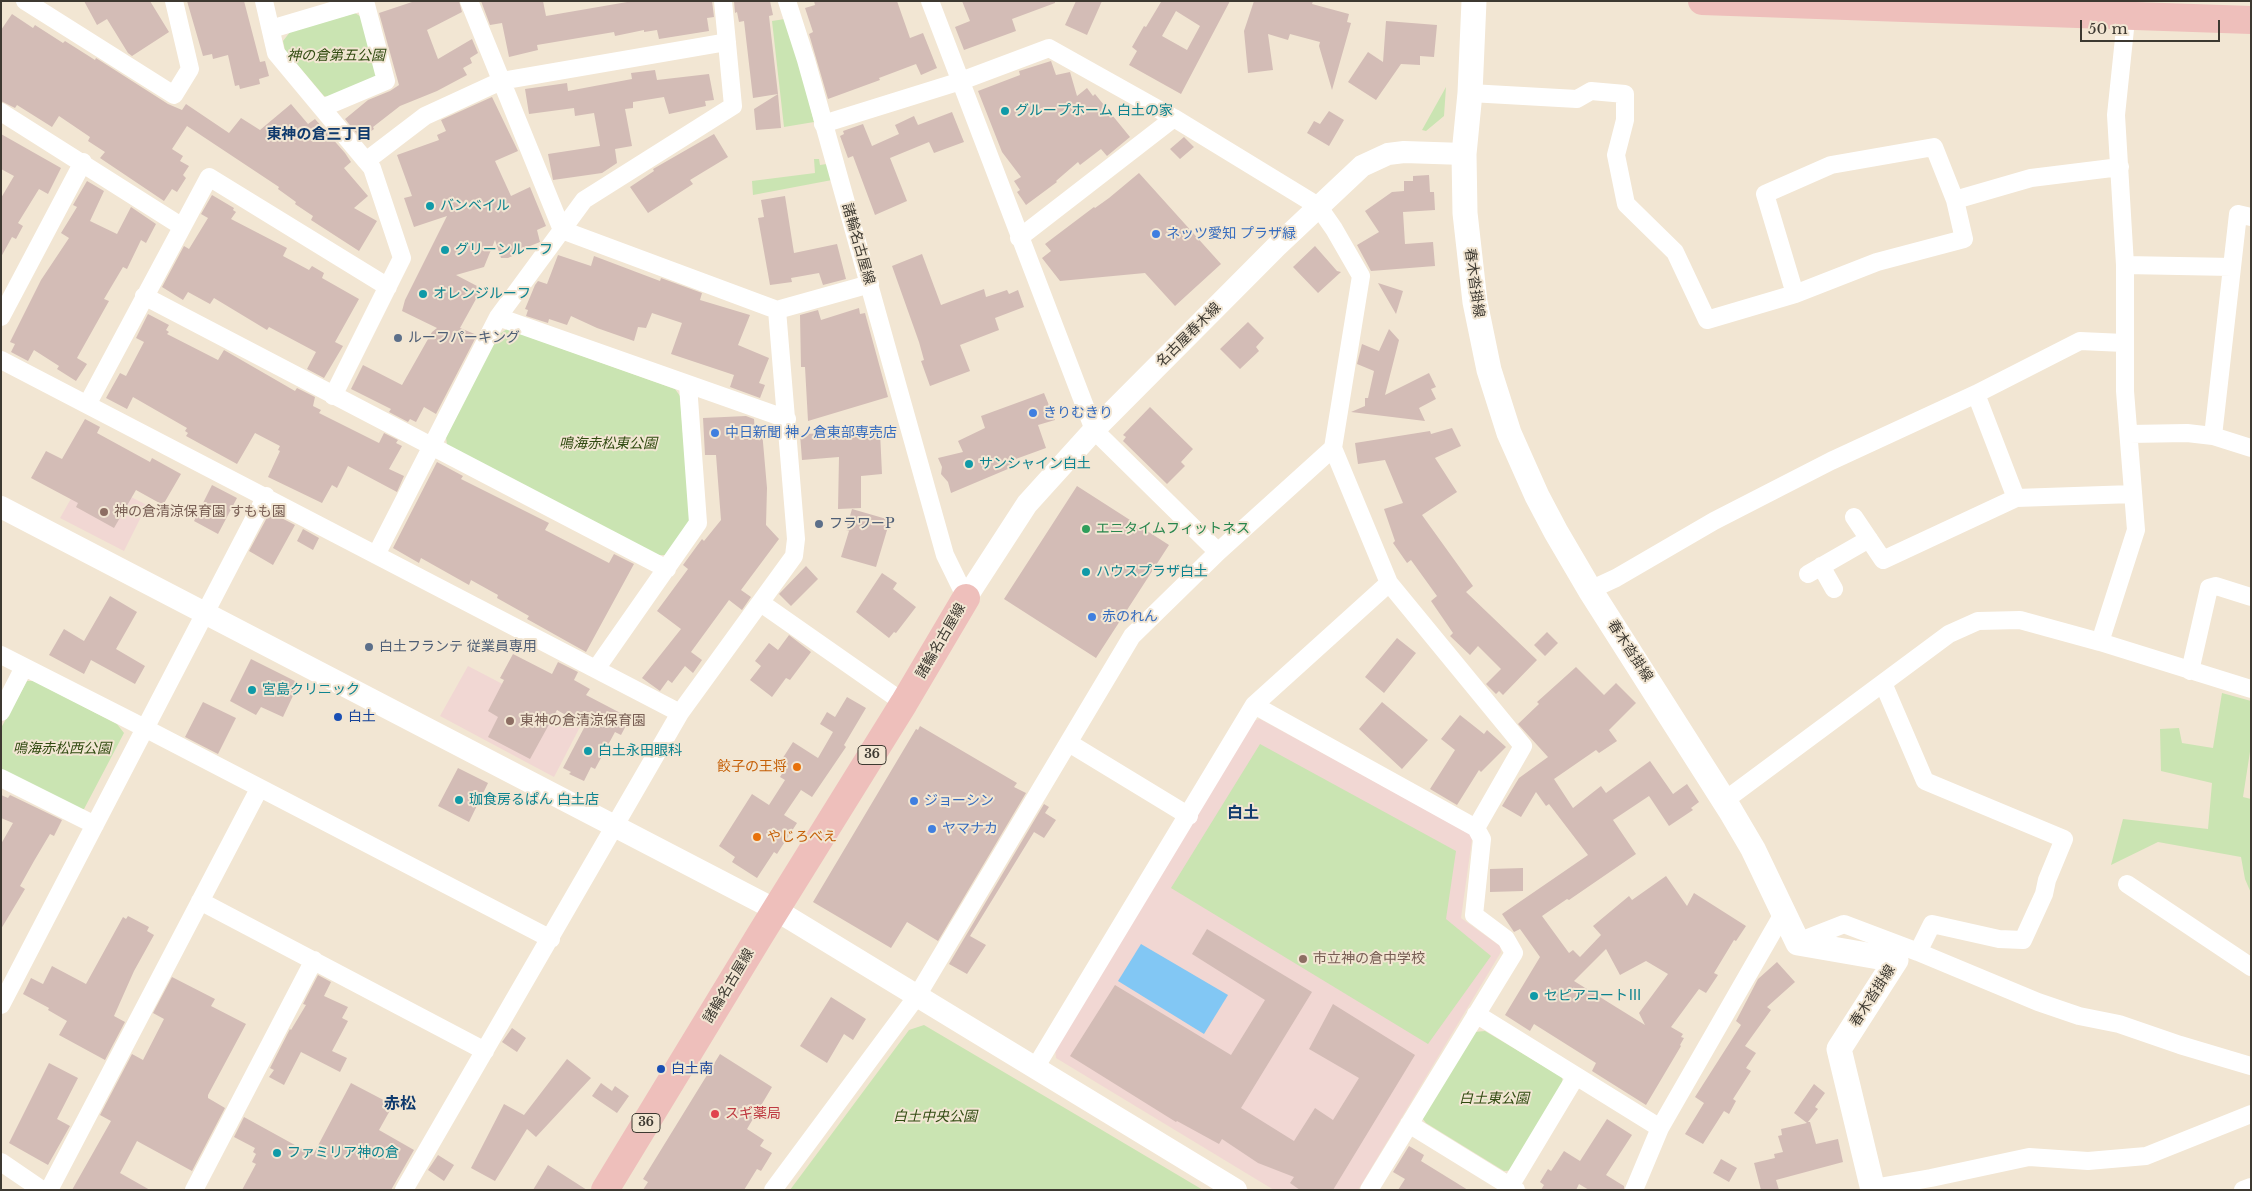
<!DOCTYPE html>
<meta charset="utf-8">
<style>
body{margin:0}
#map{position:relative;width:2252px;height:1191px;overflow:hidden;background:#f2e6d3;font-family:"Libre Baskerville",serif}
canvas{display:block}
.frame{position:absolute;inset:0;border:2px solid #3d3931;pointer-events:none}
.scale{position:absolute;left:2080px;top:20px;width:140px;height:22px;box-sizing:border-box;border:2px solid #3d3931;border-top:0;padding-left:6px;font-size:15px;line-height:18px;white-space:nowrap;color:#3d3931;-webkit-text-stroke:4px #f2e6d3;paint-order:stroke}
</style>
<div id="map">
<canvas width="2252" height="1191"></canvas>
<div class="frame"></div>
<div class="scale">50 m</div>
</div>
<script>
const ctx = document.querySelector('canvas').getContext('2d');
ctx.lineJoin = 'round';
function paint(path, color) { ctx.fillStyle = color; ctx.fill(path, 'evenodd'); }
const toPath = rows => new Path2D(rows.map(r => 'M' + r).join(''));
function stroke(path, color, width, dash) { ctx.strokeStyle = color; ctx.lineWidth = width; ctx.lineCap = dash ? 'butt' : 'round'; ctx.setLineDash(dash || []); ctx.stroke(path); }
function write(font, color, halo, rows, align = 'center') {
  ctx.font = font + ' "Libre Baskerville","Noto Sans JP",serif'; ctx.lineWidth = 4; ctx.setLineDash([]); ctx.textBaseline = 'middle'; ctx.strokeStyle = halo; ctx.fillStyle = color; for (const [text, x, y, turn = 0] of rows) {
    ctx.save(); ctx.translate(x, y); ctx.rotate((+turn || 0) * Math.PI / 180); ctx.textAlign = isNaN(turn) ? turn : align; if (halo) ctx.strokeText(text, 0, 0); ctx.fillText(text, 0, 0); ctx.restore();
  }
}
paint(toPath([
 [85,474,147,505,124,551,60,518],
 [468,666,581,725,554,777,440,716],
 [1260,719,1470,834,1472,839,1461,918,1500,946,1501,952,1358,1190,1274,1190,1056,1058,1055,1049,1253,721]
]), '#f1d7d3');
paint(toPath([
 [355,13,363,18,379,73,376,79,332,98,324,96,285,50,283,41,290,32],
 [785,19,798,56,814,122,784,127,772,21],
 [1446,87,1444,116,1426,131,1422,130],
 [814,159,819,159,820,165,827,164,832,180,753,195,752,181,815,173],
 [507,329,675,389,680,396,690,521,666,555,658,555,447,445,446,437,498,335],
 [27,681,34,681,117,724,124,733,84,809,77,810,1,771,1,728],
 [2222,693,2251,701,2251,745,2243,797,2251,799,2251,893,2245,879,2241,857,2158,842,2111,865,2123,819,2208,829,2212,783,2161,771,2160,729,2179,728,2182,743,2213,748],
 [1260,744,1456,851,1446,919,1491,956,1428,1044,1171,888],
 [924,1025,1080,1117,1203,1190,790,1190,909,1030],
 [1485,1031,1562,1077,1563,1086,1514,1170,1504,1171,1426,1123,1422,1118,1474,1032]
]), '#cae4b2');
paint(toPath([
 [1141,944,1228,995,1204,1034,1118,981]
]), '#82c7f4');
paint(toPath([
 [84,1,150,1,169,32,132,56,128,53,107,19,97,25],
 [187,1,244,1,260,62,265,61,269,76,259,79,260,84,240,89,239,85,235,86,228,55,213,59,212,54,203,56],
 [415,1,459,1,462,12,427,30,438,59,472,39,478,53,470,58,472,63,463,68,467,75,437,91,400,106,373,127,374,129,361,139,345,119,368,100,390,91,399,85,379,13],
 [481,1,543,1,546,16,633,1,712,1,714,17,707,18,709,31,659,39,657,30,644,32,644,30,615,36,614,32,537,45,538,50,509,57,502,23,490,25],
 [734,1,770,1,773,15,769,16,778,94,753,98,744,21,739,22,737,12,735,13],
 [814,1,897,1,910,38,923,33,937,68,921,75,916,64,879,78,880,80,828,99,809,34,813,32,805,8,815,5],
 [962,1,1055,1,1055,3,1012,19,1016,31,964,50,955,27,970,21],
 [1076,1,1102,1,1087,35,1065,25],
 [1159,1,1230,1,1181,94,1129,65,1137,51,1132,47,1144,26,1146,27,1161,2],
 [1176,11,1200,26,1187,50,1162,36],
 [1254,1,1313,1,1312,4,1349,14,1347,22,1351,23,1332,90,1319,46,1320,42,1290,34,1288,40,1268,34,1273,70,1248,73,1244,31],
 [12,14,33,28,35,25,63,43,65,41,95,60,96,58,168,104,182,110,186,104,229,133,241,118,260,130,291,104,308,124,315,119,345,153,351,162,344,168,368,196,354,208,377,221,359,251,311,220,313,216,295,204,296,202,278,189,279,187,187,126,172,149,183,156,180,161,189,166,183,175,186,178,177,192,172,189,164,201,100,158,105,152,88,141,90,137,59,116,52,127,17,105,15,108,1,101,1,30],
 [1386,21,1437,25,1434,57,1420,56,1420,65,1401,64,1376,100,1348,82,1368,52,1383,62],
 [1051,61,1056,75,1070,72,1077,96,1087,88,1093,96,1095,94,1130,137,1107,156,1101,149,1080,165,1078,162,1056,181,1057,182,1026,205,1017,192,1020,190,1014,181,1021,177,1002,152,978,91,1020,75,1019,71],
 [655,70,657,80,709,74,714,100,705,101,706,106,669,114,664,97,633,102,633,108,625,109,632,146,615,149,617,163,602,173,553,180,548,154,600,146,594,113,575,116,574,108,529,114,525,89,567,83,568,91,632,79,631,73],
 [778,94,781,128,756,130,754,109],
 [492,97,518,151,495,161,511,196,530,187,546,226,537,230,540,242,520,250,521,252,508,258,501,258,495,240,484,267,456,275,477,286,476,287,481,290,460,328,477,335,436,414,424,407,416,422,410,419,408,422,389,412,391,409,351,389,363,365,402,385,432,332,437,328,402,311,405,300,447,216,414,227,404,198,412,196,397,155,439,140,437,135,446,131,441,120],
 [1329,111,1344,120,1329,146,1307,133,1314,121,1320,124],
 [952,112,964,142,934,153,929,142,890,158,907,201,875,215,853,156,848,158,840,136,844,134,843,131,863,124,872,146,899,134,895,125,914,116,918,125],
 [1,134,61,168,48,194,39,189,18,223,23,226,16,239,12,237,1,257,1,198,14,176,1,169],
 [714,134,728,157,690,180,693,184,648,213,630,187,654,171,653,169],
 [1184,137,1194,147,1180,159,1170,149],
 [1139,173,1221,264,1175,306,1145,273,1060,281,1042,258,1051,251,1045,244,1094,207,1095,208,1109,198],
 [1429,175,1430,192,1434,192,1435,210,1403,212,1405,244,1433,242,1435,266,1371,271,1357,245,1379,232,1365,211,1392,192,1404,191,1404,181,1413,181,1413,176],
 [87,181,104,191,90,221,117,234,131,207,156,224,146,243,141,240,127,269,123,267,104,299,109,301,77,358,87,364,76,381,57,369,59,366,34,350,28,361,11,352,15,344,10,342,41,280,69,238,61,233,77,207,73,205],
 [212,195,234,208,233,210,236,212,231,219,287,248,283,256,309,270,312,266,324,273,322,278,359,299,335,342,343,346,324,378,307,369,316,352,269,327,267,330,214,298,210,304,188,292,183,300,162,287,184,246,189,249,208,218,201,214],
 [785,196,794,253,837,244,846,279,823,285,819,273,791,278,792,282,770,285,758,218,764,217,761,200],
 [1315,246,1337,271,1341,272,1318,293,1293,267],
 [922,254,941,305,984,289,986,297,1007,290,1009,294,1018,290,1024,307,995,318,999,330,960,345,970,371,930,386,921,361,924,360,919,342,892,266],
 [558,255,591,266,594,256,660,281,661,278,702,293,700,300,750,315,738,345,769,358,759,383,765,385,760,398,730,387,734,375,671,354,682,323,652,313,646,328,638,327,634,341,597,328,571,316,567,325,549,319,548,323,526,316,528,310,525,309,535,285,538,281,547,284],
 [1378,283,1403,291,1396,314],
 [859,308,860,314,865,313,888,397,808,421,805,367,801,367,800,315,818,310,821,320],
 [148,314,169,325,166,330,169,332,167,334,218,360,224,350,295,391,297,388,315,397,313,406,321,410,319,413,379,443,384,433,398,440,396,443,402,446,389,469,404,476,397,492,348,466,337,488,332,485,322,503,268,477,280,451,278,450,280,446,255,433,237,464,186,436,188,433,185,431,187,428,133,397,127,409,106,398,120,373,126,376,144,342,136,338],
 [1248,322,1264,338,1256,347,1259,351,1240,369,1220,349],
 [1389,329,1399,340,1385,395,1429,373,1436,387,1431,389,1436,399,1419,408,1425,421,1351,412,1365,406,1365,398,1368,398,1374,371,1357,364,1362,344,1379,351],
 [1044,393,1055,420,1038,425,1046,448,1013,460,1015,466,951,493,948,482,941,474,942,467,938,458,963,452,958,441,985,428,981,416],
 [1150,407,1193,449,1181,462,1185,466,1167,484,1123,441,1126,437,1123,435],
 [746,416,754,419,755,432,762,431,767,488,766,525,779,539,741,590,751,597,742,610,729,600,691,652,702,660,693,673,685,666,672,683,668,680,660,691,642,678,681,629,657,611,688,569,683,565,702,539,704,541,721,520,716,455,705,455,703,418],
 [85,419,100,427,97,433,150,462,152,458,181,474,163,505,136,490,114,528,76,507,78,503,31,478,46,451,62,459],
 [1452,428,1461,446,1435,458,1457,492,1422,515,1473,586,1466,592,1537,660,1503,695,1499,691,1496,694,1486,684,1501,669,1478,646,1470,655,1450,636,1453,633,1431,601,1437,596,1411,560,1407,563,1393,543,1395,541,1384,509,1403,503,1385,460,1358,464,1355,443,1430,431,1431,434],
 [880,432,882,474,861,476,861,508,838,509,839,457,802,460,800,434],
 [437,462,463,476,461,479,549,523,545,530,609,563,614,554,634,564,586,652,527,619,529,616,497,598,498,595,471,580,469,585,421,558,419,563,393,548],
 [212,485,237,498,218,534,194,521],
 [1077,486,1169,545,1096,658,1004,599],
 [852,509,890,520,876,567,841,557,849,531,846,530],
 [270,512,295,525,273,565,249,551],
 [303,529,319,538,313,550,297,541],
 [806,566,818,579,791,606,779,594],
 [882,573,897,583,893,589,916,607,896,633,894,632,889,638,856,612],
 [110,596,137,612,116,649,145,666,135,684,91,660,84,674,49,655,64,629,84,641],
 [1547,632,1558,643,1545,656,1534,645],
 [789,635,811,652,790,680,786,678,772,697,750,680,761,666,755,661,769,643,778,650],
 [1397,638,1416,653,1384,693,1365,677],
 [513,654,552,674,558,662,578,672,574,680,590,689,586,695,630,718,621,735,615,732,595,769,591,767,584,781,569,774,571,772,563,768,585,726,557,710,530,759,488,737,498,717,488,711,504,680,500,678],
 [251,659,299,683,283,717,261,707,256,715,230,701],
 [1576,667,1604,695,1616,683,1636,703,1609,730,1617,741,1599,753,1596,750,1554,779,1573,808,1601,786,1606,793,1650,761,1673,794,1687,784,1699,802,1691,808,1693,810,1669,826,1649,796,1613,820,1636,854,1569,900,1567,899,1542,916,1569,953,1573,950,1580,957,1601,935,1593,926,1629,896,1632,900,1666,876,1687,906,1694,893,1746,926,1736,941,1734,940,1714,973,1718,975,1706,993,1699,989,1671,1027,1683,1034,1681,1037,1684,1038,1680,1045,1681,1046,1646,1105,1592,1071,1596,1063,1534,1024,1530,1031,1505,1015,1540,957,1520,929,1514,932,1502,914,1588,855,1549,804,1546,806,1536,792,1521,817,1502,806,1519,778,1548,757,1518,724,1539,704,1537,702],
 [1606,949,1620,975,1646,961,1668,974,1639,1013,1645,1025,1574,981],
 [847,697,866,708,844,745,846,747,812,797,801,790,784,815,797,823,777,854,774,852,757,878,732,862,735,857,719,846,752,794,769,805,785,780,780,777,785,769,779,764,793,742,818,758,833,732,820,724,827,712,835,717],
 [203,702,236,718,218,754,185,737],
 [1382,702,1428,740,1402,769,1359,729],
 [1460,715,1484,734,1487,730,1506,747,1481,772,1479,770,1457,805,1430,789,1455,750,1441,739],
 [920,726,1017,783,1014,787,1026,793,938,941,907,922,891,948,813,902,916,729,918,730],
 [458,768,488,783,469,822,438,806],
 [1,795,8,798,10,795,62,820,54,836,50,834,34,861,20,886,25,889,1,929,1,844,13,823,1,818],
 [1044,804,1049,807,1045,813,1056,820,1044,838,1034,832,970,936,986,945,967,974,949,964],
 [1523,868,1523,891,1490,892,1490,869],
 [128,916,149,927,147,931,154,935,134,971,114,1016,125,1022,105,1060,59,1035,67,1021,48,1010,49,1008,23,994,31,978,43,984,52,966,86,984,123,917,126,919],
 [1207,929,1312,992,1241,1108,1294,1141,1315,1108,1333,1120,1359,1078,1309,1049,1333,1004,1415,1055,1333,1190,1300,1190,1290,1183,1294,1177,1258,1163,1222,1139,1219,1144,1177,1121,1176,1122,1070,1056,1115,985,1231,1055,1265,1000,1192,954],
 [1777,962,1795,982,1767,1007,1771,1010,1745,1046,1756,1053,1746,1068,1751,1071,1733,1099,1736,1101,1729,1114,1724,1111,1703,1144,1685,1134,1704,1103,1695,1097,1741,1025,1736,1021,1758,979],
 [318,975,331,982,324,996,348,1007,342,1018,348,1021,332,1051,347,1058,340,1072,301,1052,284,1085,269,1077,274,1070,270,1068,290,1029,291,1030,306,1005,303,1004],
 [172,977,215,999,211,1006,246,1024,208,1095,208,1098,225,1108,192,1171,137,1141,120,1173,150,1190,72,1190,111,1121,100,1115,132,1054,143,1060,164,1019,153,1013],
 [831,997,866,1019,853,1040,844,1034,827,1063,800,1046],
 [512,1028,526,1038,517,1052,502,1042],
 [720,1054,772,1087,747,1129,764,1140,760,1146,772,1153,761,1171,757,1169,744,1190,643,1190,648,1182,643,1179],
 [567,1059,591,1078,536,1137,527,1129,495,1181,471,1168,504,1104,524,1115],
 [49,1063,78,1078,57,1119,70,1126,48,1165,9,1143],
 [351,1083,393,1105,379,1130,414,1150,391,1190,242,1190,256,1164,252,1162,256,1154,253,1152,255,1148,234,1137,244,1117,313,1155],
 [601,1083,612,1091,615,1086,629,1096,617,1113,592,1096],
 [1814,1084,1825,1093,1815,1107,1818,1109,1808,1122,1810,1122,1816,1144,1838,1139,1843,1162,1776,1180,1779,1190,1761,1190,1754,1163,1775,1158,1774,1154,1783,1152,1778,1136,1782,1135,1781,1129,1807,1123,1794,1113],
 [1607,1119,1632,1135,1606,1175,1624,1186,1624,1190,1589,1190,1579,1184,1576,1190,1541,1190,1544,1185,1540,1182,1548,1169,1551,1171,1564,1151,1580,1161],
 [1409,1146,1424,1155,1421,1161,1468,1190,1398,1190,1405,1179,1393,1172],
 [438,1155,454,1165,444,1181,428,1170],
 [1721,1159,1737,1168,1729,1182,1713,1173],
 [548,1165,587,1190,533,1190]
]), '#d3bcb6');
stroke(toPath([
 [25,1,174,95,190,69,174,1],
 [264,1,276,53,366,161,425,116,501,81,727,42],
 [469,1,562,230,777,310,870,284],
 [787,1,806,60,945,555,966,598],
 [930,1,1094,430,1218,552],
 [271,29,365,1],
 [1470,93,1577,99,1591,91,1625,94,1625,120,1616,155,1626,204,1675,252,1707,320,1795,294,1877,262,1964,239,1955,200,1934,147,1831,165,1765,194,1795,294],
 [322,108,386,81,365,1],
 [1,112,181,226],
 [823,124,961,81,1049,48,1174,118,1318,206,1334,229,1361,276,1333,448,1389,583,1523,746,1476,828,1482,839,1474,915,1506,939,1514,953,1369,1190],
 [1955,200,2031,178,2120,167],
 [1019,238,1174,118],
 [2125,265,2232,267],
 [144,296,667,569],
 [1,317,83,162],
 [498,317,787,419],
 [1,360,680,713],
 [1976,394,2016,498],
 [333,396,402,258,372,168,366,161],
 [88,403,209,177,388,287],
 [2129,434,2187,433,2213,436,2251,448],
 [2213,436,2238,214,2251,217],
 [1854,517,1883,560,2016,498,2133,494],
 [376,555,498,317,584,200,733,106,723,1],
 [1821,566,1834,589],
 [1808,574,1869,539],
 [1590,590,1616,578,1714,521,1831,461,1976,394,2080,341,2124,343],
 [761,603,904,703],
 [2100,642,2136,530,2125,391,2125,265,2116,115,2125,29,2124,1],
 [1,655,133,722,551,939],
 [596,669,698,523,688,385],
 [2190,671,2209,588,2216,586,2251,597],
 [1883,683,1925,781,2064,839,2047,880,2044,894,2023,940,1999,939,1932,924,1918,952],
 [1254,705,1476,828],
 [1,712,24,667],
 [1069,743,1189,816],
 [1,778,95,825],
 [1724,801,1949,634,1978,621,2020,620,2100,642,2251,689],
 [2127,884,2251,967],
 [200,901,485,1051],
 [1798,942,1844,924,1918,952,2038,1002,2079,1016,2119,1024,2180,1045,2251,1066],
 [1,1005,266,496],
 [1476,1014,1660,1128,1634,1190],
 [1035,1068,1254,705,1389,583],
 [1409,1124,1516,1190],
 [1660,1128,1784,912],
 [1,1162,42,1190],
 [1510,1186,1576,1076],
 [1873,1188,1931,1178,2029,1157,2088,1161,2146,1156,2251,1114],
 [49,1190,259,789],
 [194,1190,314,960],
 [404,1190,680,713,794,556,796,539,777,310],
 [773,1190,917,996,1132,636,1218,552,1333,448],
 [2243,1190,2251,1187]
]), '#fff', 18);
stroke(toPath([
 [1,507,776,910,1236,1190],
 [966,598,1027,504,1094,430,1277,246,1362,166,1388,154,1404,152,1464,154]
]), '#fff', 22);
stroke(toPath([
 [1474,1,1470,93,1464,154,1465,213,1475,302,1489,370,1509,433,1537,496,1556,532,1590,590,1730,810,1753,849,1798,943,1896,960,1839,1049,1873,1190]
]), '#fff', 25);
stroke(toPath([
 [1702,1,2251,20],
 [605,1190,760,935,904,703,966,598]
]), '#eebfbb', 28);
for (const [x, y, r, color] of [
 [1005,111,5,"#0f9aa8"],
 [430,206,5,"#0f9aa8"],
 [1156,234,5,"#3f7fe0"],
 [445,250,5,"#0f9aa8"],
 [423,294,5,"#0f9aa8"],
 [398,338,5,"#5c6f8a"],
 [1033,413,5,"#3f7fe0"],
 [715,433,5,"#3f7fe0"],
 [969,464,5,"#0f9aa8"],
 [104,512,5,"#8d6e63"],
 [819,524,5,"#5c6f8a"],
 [1086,529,5,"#2e9e5b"],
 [1086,572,5,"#0f9aa8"],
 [1092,617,5,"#3f7fe0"],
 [369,647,5,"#5c6f8a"],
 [252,690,5,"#0f9aa8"],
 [338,717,5,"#1a4fb4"],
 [510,721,5,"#8d6e63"],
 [588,751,5,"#0f9aa8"],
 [797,767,5,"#e8710a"],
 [459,800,5,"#0f9aa8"],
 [914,801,5,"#3f7fe0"],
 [932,829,5,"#3f7fe0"],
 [757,837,5,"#e8710a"],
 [1303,959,5,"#8d6e63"],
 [1534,996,5,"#0f9aa8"],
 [661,1069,5,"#1a4fb4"],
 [715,1114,5,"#e0444e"],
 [277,1153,5,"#0f9aa8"]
]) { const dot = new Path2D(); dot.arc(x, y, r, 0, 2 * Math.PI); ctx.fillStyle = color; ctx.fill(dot); stroke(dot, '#f2e6d3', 2); }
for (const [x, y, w] of [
 [872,755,28],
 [646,1123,28]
]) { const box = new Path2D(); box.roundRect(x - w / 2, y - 9.5, w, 19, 4); ctx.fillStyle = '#f2e6d3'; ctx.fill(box); stroke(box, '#3d3931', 1); }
write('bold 12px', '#3d3931', null, [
 ["36",872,755],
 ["36",646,1123]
]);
write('italic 14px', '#314b11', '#f2e6d3', [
 ["神の倉第五公園",336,56],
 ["鳴海赤松東公園",608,444],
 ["鳴海赤松西公園",62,749],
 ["白土東公園",1494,1099],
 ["白土中央公園",935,1117]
]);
write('14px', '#0d838f', '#f2e6d3', [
 ["グループホーム 白土の家",1015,111],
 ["バンベイル",440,206],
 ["グリーンルーフ",455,250],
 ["オレンジルーフ",433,294],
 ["サンシャイン白土",979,464],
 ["ハウスプラザ白土",1096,572],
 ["宮島クリニック",262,690],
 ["白土永田眼科",598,751],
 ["珈食房るぱん 白土店",469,800],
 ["セピアコートⅢ",1544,996],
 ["ファミリア神の倉",287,1153]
], 'left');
write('14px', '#366cbe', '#f2e6d3', [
 ["ネッツ愛知 プラザ緑",1166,234],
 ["きりむきり",1043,413],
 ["中日新聞 神ノ倉東部専売店",725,433],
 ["赤のれん",1102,617],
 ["ジョーシン",924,801],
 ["ヤマナカ",942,829]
], 'left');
write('14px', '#3d3931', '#f2e6d3', [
 ["諸輪名古屋線",858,244,74],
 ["春木沓掛線",1474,283,82],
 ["名古屋春木線",1189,335,-45],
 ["諸輪名古屋線",941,641,-60],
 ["春木沓掛線",1630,651,57],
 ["諸輪名古屋線",729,986,-59],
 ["春木沓掛線",1873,996,-57]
]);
write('14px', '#4e5e75', '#f2e6d3', [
 ["ルーフパーキング",408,338],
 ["フラワーP",829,524],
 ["白土フランテ 従業員専用",379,647]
], 'left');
write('14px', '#785e54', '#f2e6d3', [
 ["神の倉清涼保育園 すもも園",114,512],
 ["東神の倉清涼保育園",520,721],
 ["市立神の倉中学校",1313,959]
], 'left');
write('14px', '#27864d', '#f2e6d3', [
 ["エニタイムフィットネス",1096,529]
], 'left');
write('14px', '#164399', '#f2e6d3', [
 ["白土",348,717],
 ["白土南",671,1069]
], 'left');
write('14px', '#c56008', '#f2e6d3', [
 ["餃子の王将",787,767],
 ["やじろべえ",767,837,"left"]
], 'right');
write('14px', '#be3a42', '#f2e6d3', [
 ["スギ薬局",725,1114]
], 'left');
write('bold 15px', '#0f3a6d', '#f2e6d3', [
 ["東神の倉三丁目",319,135]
]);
write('bold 16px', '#0f3a6d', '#f2e6d3', [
 ["白土",1243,813],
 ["赤松",400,1104]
]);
</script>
